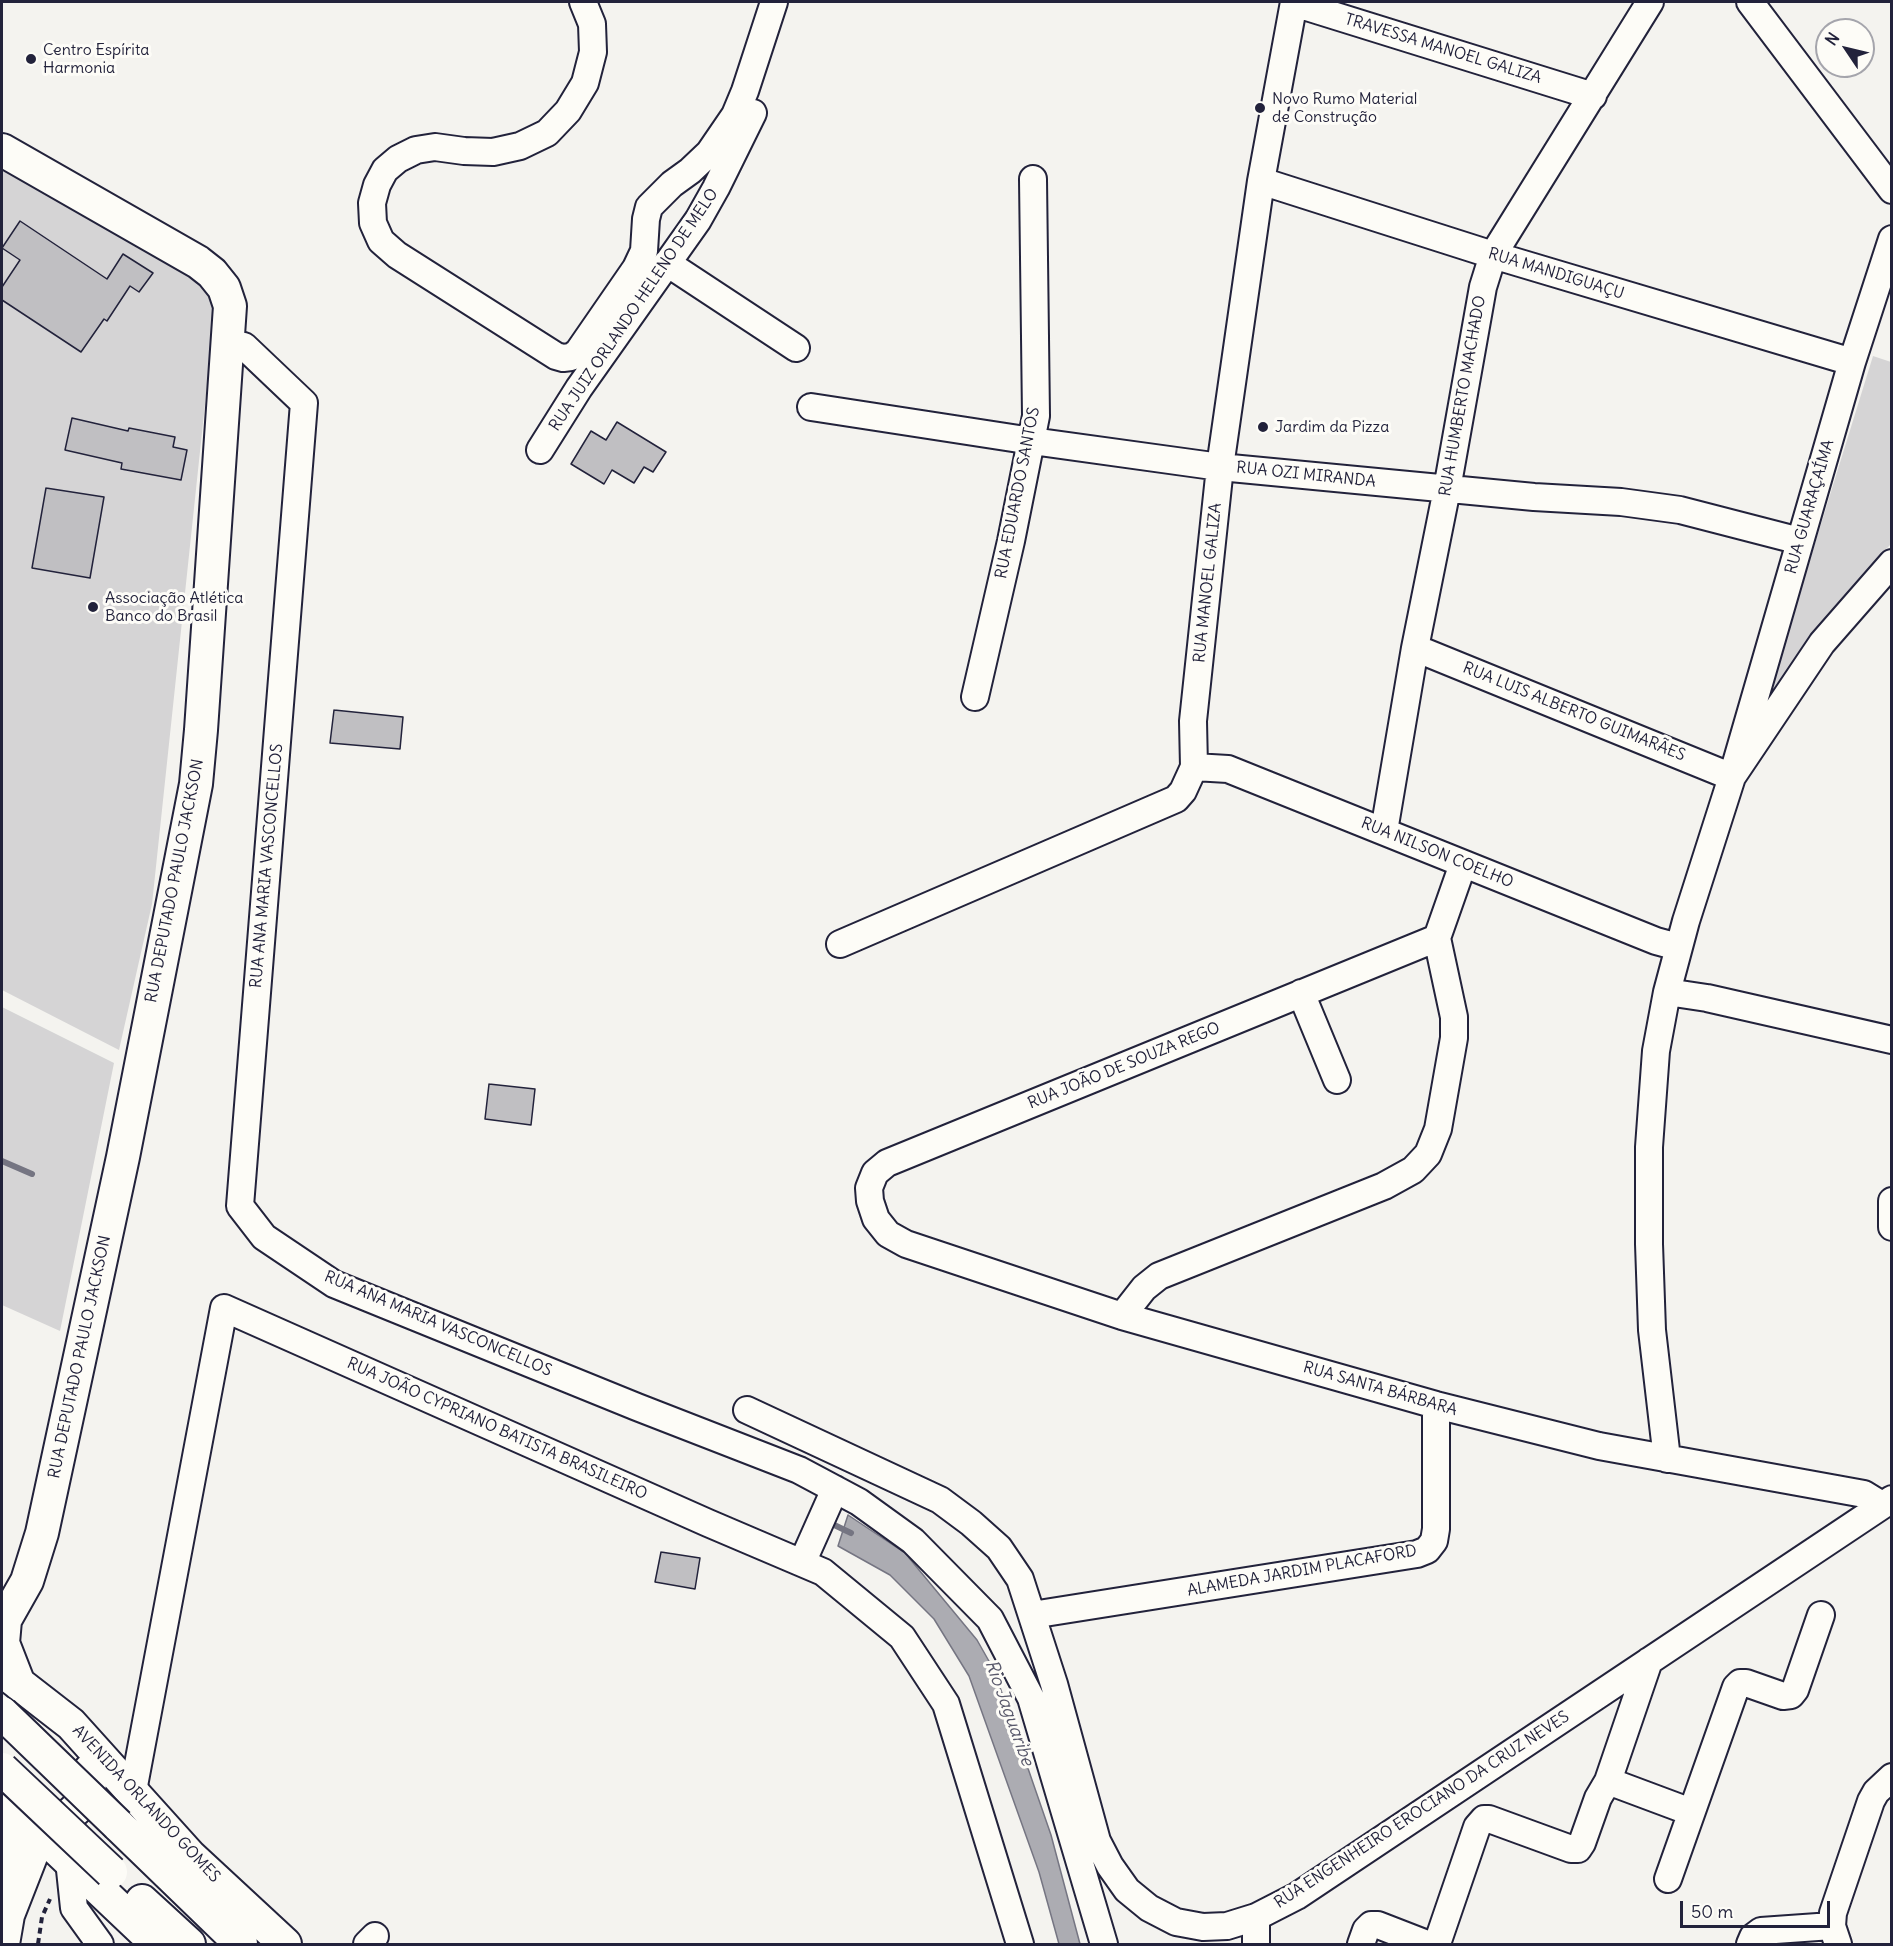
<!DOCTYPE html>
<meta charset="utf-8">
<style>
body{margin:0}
#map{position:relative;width:1893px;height:1946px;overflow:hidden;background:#f4f3ef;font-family:Delius,sans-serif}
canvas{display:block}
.frame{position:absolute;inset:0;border:3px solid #22223b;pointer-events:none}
.north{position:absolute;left:1815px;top:18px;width:60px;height:60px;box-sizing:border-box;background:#fdfcf7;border:2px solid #a5a5ac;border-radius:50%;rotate:305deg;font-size:16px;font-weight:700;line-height:24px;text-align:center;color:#22223b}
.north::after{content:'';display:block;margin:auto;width:21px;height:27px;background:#22223b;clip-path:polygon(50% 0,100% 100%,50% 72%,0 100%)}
.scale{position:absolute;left:1680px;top:1901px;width:150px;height:27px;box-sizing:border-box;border:3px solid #22223b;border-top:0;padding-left:8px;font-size:18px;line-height:21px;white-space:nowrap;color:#22223b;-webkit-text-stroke:4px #fdfcf7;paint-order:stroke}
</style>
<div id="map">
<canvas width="1893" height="1946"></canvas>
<div class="frame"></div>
<div class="north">N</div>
<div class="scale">50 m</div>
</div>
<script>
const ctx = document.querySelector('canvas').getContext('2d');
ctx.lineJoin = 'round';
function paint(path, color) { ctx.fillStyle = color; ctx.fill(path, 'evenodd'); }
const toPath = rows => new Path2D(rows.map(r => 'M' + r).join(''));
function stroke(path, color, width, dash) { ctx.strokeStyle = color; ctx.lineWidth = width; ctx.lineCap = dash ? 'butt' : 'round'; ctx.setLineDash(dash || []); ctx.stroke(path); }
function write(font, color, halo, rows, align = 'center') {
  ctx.font = font + ' Delius,sans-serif'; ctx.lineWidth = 6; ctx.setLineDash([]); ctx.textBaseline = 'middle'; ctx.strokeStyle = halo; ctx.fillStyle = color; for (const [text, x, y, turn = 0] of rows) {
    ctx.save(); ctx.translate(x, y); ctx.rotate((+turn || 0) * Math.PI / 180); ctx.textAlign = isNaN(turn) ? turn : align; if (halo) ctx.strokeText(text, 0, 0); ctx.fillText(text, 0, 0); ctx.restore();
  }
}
paint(toPath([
 [2,166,203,279,215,310,152,904,119,1050,2,990],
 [1873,356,1891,362,1891,544,1870,566,1827,617,1764,708],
 [2,1007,114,1063,60,1331,2,1305]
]), '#d5d4d5');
const water = toPath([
 [848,1515,905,1553,977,1640,994,1670,1051,1835,1080,1944,1059,1944,1039,1872,969,1676,934,1619,890,1575,838,1546,848,1515]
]);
paint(water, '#acacb2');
stroke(water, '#757582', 1.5);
stroke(toPath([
 [2,1161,32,1174],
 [828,1522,851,1533]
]), '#757582', 6);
const building = toPath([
 [20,221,107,279,123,254,153,273,139,292,130,286,107,321,104,319,81,352,2,300,2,287,20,260,2,248,20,221],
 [72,418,128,431,129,428,175,437,173,447,187,450,181,480,121,469,122,463,65,450,72,418],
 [617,422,666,452,653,472,644,467,634,483,612,470,604,484,571,464,591,431,606,440,617,422],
 [46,488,104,497,90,578,32,568,46,488],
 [334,710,403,717,400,749,330,743,334,710],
 [489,1084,535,1089,531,1125,485,1119,489,1084],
 [661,1552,700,1558,695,1589,655,1582,661,1552]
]);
paint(building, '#c0bfc2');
stroke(building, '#22223b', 1.5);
const minor = toPath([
 [583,2,592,24,593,52,585,83,568,111,547,133,520,146,493,152,464,151,435,147,416,150,398,159,385,170,377,185,372,203,373,223,381,241,397,255,556,356,563,358,571,357,578,352,636,268,644,251,646,219,649,207,672,184,690,171,709,153,735,115,745,91,774,2],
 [1750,2,1892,190],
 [1294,3,1593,96],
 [1261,181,1493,255,1852,362],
 [667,263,796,348],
 [228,343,244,346,304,403,240,1206,264,1237,334,1284,637,1407,799,1470,859,1502,913,1541,990,1619,1031,1698,1104,1944],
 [811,407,1032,441,1220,467,1534,497,1621,502,1680,510,1800,541],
 [540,450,579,388,698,220,716,188,753,113],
 [1415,648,1732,777,1852,362,1892,239],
 [975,697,1011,541,1036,416,1033,179],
 [1194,767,1228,769,1656,941,1678,947],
 [1384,831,1415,648,1447,489,1483,287,1493,255,1650,2],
 [1463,864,1437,938,887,1163,875,1173,869,1188,870,1201,876,1219,888,1234,906,1244,1122,1316,1436,1405,1599,1446,1864,1494,1882,1505],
 [840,944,1176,799,1183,791,1194,767,1193,721,1220,467,1261,181,1294,2],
 [1667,992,1707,998,1892,1040],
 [1301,993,1337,1080],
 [1892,1201,1892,1227],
 [1122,1316,1144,1288,1159,1276,1384,1186,1413,1170,1428,1154,1438,1129,1454,1038,1454,1017,1437,938],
 [747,1410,940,1500,971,1523,999,1548,1020,1579,1054,1684,1097,1841,1110,1866,1127,1890,1149,1908,1176,1922,1203,1927,1227,1926,1256,1917,1297,1896,1892,1499],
 [1667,1459,1652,1330,1649,1244,1649,1147,1656,1051,1667,992,1686,921,1732,777,1822,643,1892,563],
 [802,1563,835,1489],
 [1032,1615,1417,1554,1427,1550,1434,1541,1436,1529,1436,1405],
 [1608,1781,1691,1812],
 [133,1791,224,1308,708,1523,823,1572,902,1637,946,1704,1020,1944],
 [70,1870,74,1908,100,1944],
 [1668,1879,1736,1687,1740,1683,1746,1683,1783,1696,1791,1695,1795,1690,1821,1615],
 [1256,1917,1256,1944],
 [367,1944,375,1936],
 [1361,1944,1366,1930,1371,1925,1378,1925,1427,1944,1434,1944,1439,1938,1477,1827,1484,1819,1489,1819,1571,1849,1578,1849,1582,1843,1598,1798,1608,1781,1649,1661],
 [1750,1944,1753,1937,1761,1931,1832,1926],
 [1838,1944,1832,1926,1833,1913,1871,1801,1876,1792,1892,1777]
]);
const major = toPath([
 [2,150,198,262,212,273,224,288,230,306,201,730,196,784,123,1157,42,1533,27,1581,5,1620,3,1643,19,1684],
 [4,1672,71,1724,190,1856,285,1944],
 [2,1797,157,1944],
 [2,1798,6,1819,8,1915,3,1944],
 [118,1825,241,1944],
 [142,1901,189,1944],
 [8,1915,35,1846,53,1826,65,1819,76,1809,84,1798,90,1784,90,1770]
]);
stroke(minor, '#22223b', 30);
stroke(major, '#22223b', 36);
stroke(toPath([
 [38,1944,42,1917,50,1899]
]), '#22223b', 4, [6, 4.5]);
stroke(minor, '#fdfcf7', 26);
stroke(major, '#fdfcf7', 32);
const majorBridge = toPath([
 [2,1713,118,1825],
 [2,1769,111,1872]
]);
stroke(majorBridge, '#22223b', 36, []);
stroke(majorBridge, '#fdfcf7', 32);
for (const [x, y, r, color] of [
 [31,59,6,"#22223b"],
 [1260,108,6,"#22223b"],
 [1263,427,6,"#22223b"],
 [93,607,6,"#22223b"]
]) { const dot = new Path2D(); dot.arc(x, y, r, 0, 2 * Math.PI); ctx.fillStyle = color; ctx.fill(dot); stroke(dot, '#fdfcf7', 2); }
write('16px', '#22223b', '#fdfcf7', [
 ["TRAVESSA MANOEL GALIZA",1443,49,17],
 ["RUA MANDIGUAÇU",1556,274,17],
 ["RUA JUIZ ORLANDO HELENO DE MELO",634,310,-56],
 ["RUA HUMBERTO MACHADO",1463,396,-80],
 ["RUA OZI MIRANDA",1306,475,6],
 ["RUA EDUARDO SANTOS",1018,493,-79],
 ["RUA GUARAÇAÍMA",1810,507,-74],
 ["RUA MANOEL GALIZA",1208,583,-84],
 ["RUA LUIS ALBERTO GUIMARÃES",1574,712,22],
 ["RUA NILSON COELHO",1437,853,22],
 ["RUA ANA MARIA VASCONCELLOS",267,866,-85],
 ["RUA DEPUTADO PAULO JACKSON",175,881,-79],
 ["RUA JOÃO DE SOUZA REGO",1124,1066,-22],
 ["RUA ANA MARIA VASCONCELLOS",438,1324,23],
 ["RUA DEPUTADO PAULO JACKSON",80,1357,-78],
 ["RUA SANTA BÁRBARA",1380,1389,16],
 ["RUA JOÃO CYPRIANO BATISTA BRASILEIRO",497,1429,24],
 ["ALAMEDA JARDIM PLACAFORD",1302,1571,-10],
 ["AVENIDA ORLANDO GOMES",146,1804,47],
 ["RUA ENGENHEIRO EROCIANO DA CRUZ NEVES",1422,1810,-33]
]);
write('16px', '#22223b', '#fdfcf7', [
 ["Centro Espírita",43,50],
 ["Harmonia",43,68],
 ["Novo Rumo Material",1272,99],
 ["de Construção",1272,117],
 ["Jardim da Pizza",1275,427],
 ["Associação Atlética",105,598],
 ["Banco do Brasil",105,616]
], 'left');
write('italic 18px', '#59596b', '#fdfcf7', [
 ["Rio Jaguaribe",1009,1713,70]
]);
</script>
